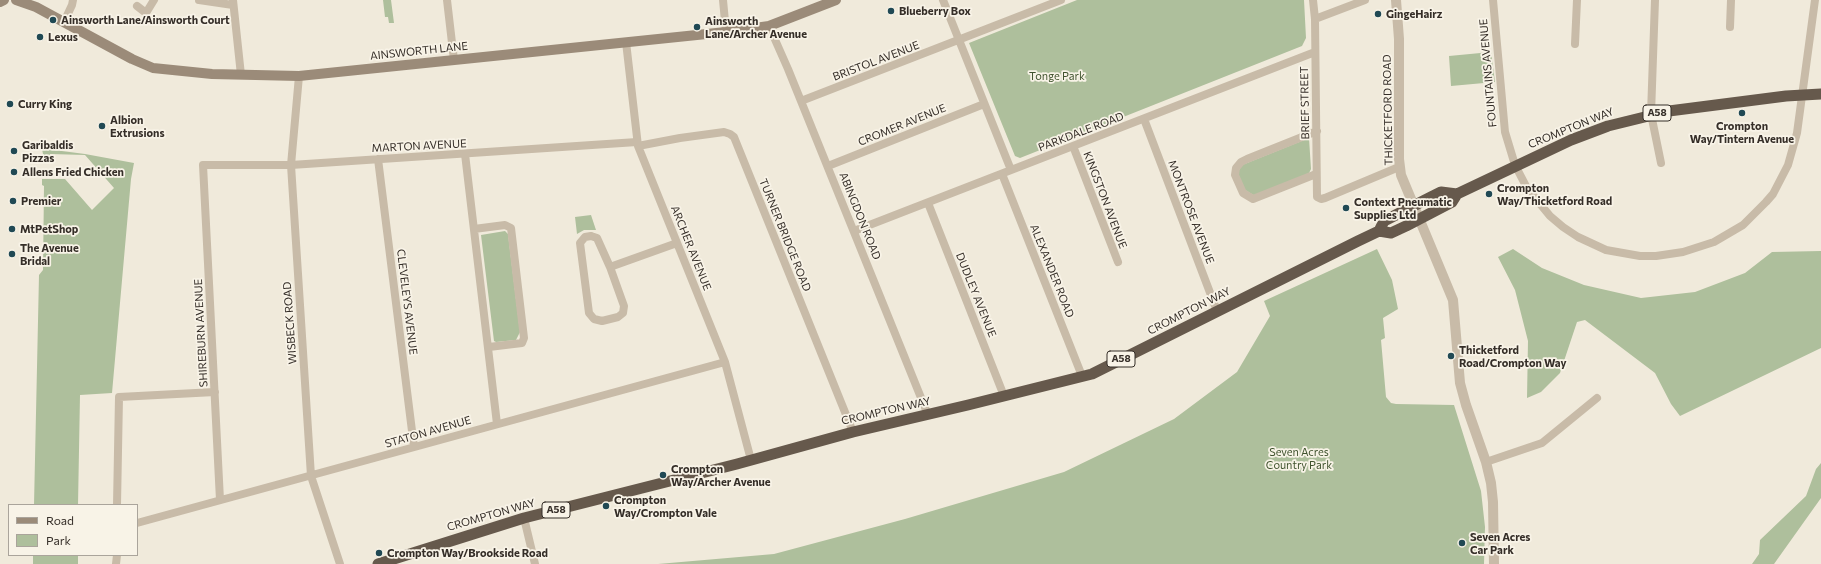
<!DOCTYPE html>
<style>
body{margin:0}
#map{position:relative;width:1821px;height:564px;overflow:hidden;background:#f0eadb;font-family:Commissioner,sans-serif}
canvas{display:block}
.legend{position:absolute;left:8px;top:504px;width:130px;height:52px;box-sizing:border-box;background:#f8f3e7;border:1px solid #aaa49b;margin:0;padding:5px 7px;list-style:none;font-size:12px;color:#352e28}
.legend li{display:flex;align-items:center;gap:8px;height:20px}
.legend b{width:20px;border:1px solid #aaa49b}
</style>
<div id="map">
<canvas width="1821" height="564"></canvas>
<ul class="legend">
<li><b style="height:5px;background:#9b8b79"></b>Road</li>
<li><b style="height:11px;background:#aebf9c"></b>Park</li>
</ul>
</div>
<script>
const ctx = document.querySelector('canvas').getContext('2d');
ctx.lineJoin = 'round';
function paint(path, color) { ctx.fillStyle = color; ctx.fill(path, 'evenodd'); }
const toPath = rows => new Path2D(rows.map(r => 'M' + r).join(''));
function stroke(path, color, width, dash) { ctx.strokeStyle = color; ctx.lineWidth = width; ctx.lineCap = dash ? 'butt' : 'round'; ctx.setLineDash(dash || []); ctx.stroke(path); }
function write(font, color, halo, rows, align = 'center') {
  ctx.font = font + ' Commissioner,sans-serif'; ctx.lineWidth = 3.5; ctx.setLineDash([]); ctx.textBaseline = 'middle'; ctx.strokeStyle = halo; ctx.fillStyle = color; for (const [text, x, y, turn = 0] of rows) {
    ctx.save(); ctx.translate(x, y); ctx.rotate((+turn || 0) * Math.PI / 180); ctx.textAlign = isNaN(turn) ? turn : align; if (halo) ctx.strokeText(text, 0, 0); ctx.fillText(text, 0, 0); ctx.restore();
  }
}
paint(toPath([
 [383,0,391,0,394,23,389,23,388,17,385,17],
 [1077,0,1304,0,1306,38,1302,46,1020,158,1015,156,969,43],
 [1491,52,1495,82,1451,86,1449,56],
 [1309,138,1311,169,1308,175,1255,196,1245,190,1239,176,1239,170,1242,165],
 [42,149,54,150,85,154,134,163,131,179,112,393,80,395,78,505,34,505,39,275,43,270,44,186,42,185,42,179,65,179,92,210,114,188,85,155,50,154,49,158,47,158,43,154],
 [591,215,596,230,584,230,577,234,575,217],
 [505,231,508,234,520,332,516,340,496,342,494,341,481,235],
 [1377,249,1392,280,1398,309,1383,318,1385,338,1381,340,1386,397,1391,403,1396,404,1454,405,1481,491,1485,527,1484,564,658,564,774,554,905,519,1064,472,1174,419,1237,372,1270,316,1264,301],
 [1513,249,1542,268,1584,285,1641,298,1695,292,1745,273,1772,252,1821,251,1821,348,1680,416,1671,404,1655,373,1585,320,1577,322,1560,373,1541,392,1527,398,1528,341,1515,290,1498,257],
 [1821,463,1821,498,1774,564,1752,564,1759,554,1760,540,1806,496,1816,469],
 [33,555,78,555,78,564,93,564,33,564]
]), '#aebf9c');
stroke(toPath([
 [199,0,233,5],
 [233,0,241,75],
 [447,0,454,60],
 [723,0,726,32],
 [943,0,1011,170],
 [1313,0,1315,19,1317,197,1321,199,1325,198,1399,167],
 [1493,0,1505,132,1515,165,1527,188,1550,216,1563,227,1578,237,1606,250,1640,256,1656,256,1683,252,1714,242,1743,225,1766,202,1773,194,1788,165,1797,133,1815,0],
 [1655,0,1651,114,1661,163],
 [137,6,146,13,154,0],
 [1315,19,1365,0],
 [64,22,72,5,73,0],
 [769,26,788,69,928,415],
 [1730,27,1731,0],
 [626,42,638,146,725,362,751,460],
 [1575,44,1577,0],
 [299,76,291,165,311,476,340,564],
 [801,101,1061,0],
 [1144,119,1217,311],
 [638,146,680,138,724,132,730,134,734,137,853,432],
 [1073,146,1118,262],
 [465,154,497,424],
 [378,159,414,447],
 [828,166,984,104],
 [1002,174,1082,376],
 [1316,174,1253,199,1243,193,1235,175,1236,168,1241,162,1247,159,1317,131],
 [928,203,1004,396],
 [474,229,505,225,511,228,524,338,522,343,489,347],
 [854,231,1315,52],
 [591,236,597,238,610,267,624,306,623,313,618,317,602,321,594,319,589,313,580,243,585,237,591,236],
 [610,267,677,243],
 [1486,462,1542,443,1597,398],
 [220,500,203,165,291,165,637,142],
 [117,505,119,397,215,392],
 [524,518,535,564],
 [137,523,725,362],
 [116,564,117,555]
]), '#c8bba8', 8);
stroke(toPath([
 [1396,0,1399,39,1399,159,1401,175,1453,300,1460,383,1466,405,1486,462,1491,483,1493,502,1494,564]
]), '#c8bba8', 10);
stroke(toPath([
 [16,0,36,7,132,59,153,68,212,74,299,76,726,32,769,26,836,0],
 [0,2,4,0]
]), '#9b8b79', 10);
stroke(toPath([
 [1379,231,1384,221,1431,197,1441,192,1457,194,1571,140,1608,126,1669,111,1786,96,1821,94],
 [378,564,524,518,737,464,853,432,968,405,1092,374,1358,241,1379,231,1391,233,1406,226,1452,202,1457,194]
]), '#66594c', 11);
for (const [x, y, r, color] of [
 [891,11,4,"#204954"],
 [1378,14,4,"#204954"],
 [53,20,4,"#204954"],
 [697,27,4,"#204954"],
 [40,37,4,"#204954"],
 [10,104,4,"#204954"],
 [1742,113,4,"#204954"],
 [102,126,4,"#204954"],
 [14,151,4,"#204954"],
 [14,172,4,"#204954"],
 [1489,194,4,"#204954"],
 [13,201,4,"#204954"],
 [1346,208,4,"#204954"],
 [12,229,4,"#204954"],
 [12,254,4,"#204954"],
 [1451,356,4,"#204954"],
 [663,475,4,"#204954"],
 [606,506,4,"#204954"],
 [1462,543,4,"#204954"],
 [379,553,4,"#204954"]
]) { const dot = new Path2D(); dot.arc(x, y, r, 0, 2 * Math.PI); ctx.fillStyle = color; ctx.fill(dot); stroke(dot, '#f8f3e7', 1.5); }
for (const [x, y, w] of [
 [1657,113,28],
 [1121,359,28],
 [556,510,28]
]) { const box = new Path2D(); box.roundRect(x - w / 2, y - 8, w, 16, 3); ctx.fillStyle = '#f8f3e7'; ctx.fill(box); stroke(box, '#352e28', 1); }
write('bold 10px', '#352e28', null, [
 ["A58",1657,113],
 ["A58",1121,359],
 ["A58",556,510]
]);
write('bold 11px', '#352e28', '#f8f3e7', [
 ["Blueberry Box",899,11],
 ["GingeHairz",1386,14],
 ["Ainsworth Lane/Ainsworth Court",61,20],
 ["Ainsworth",705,21],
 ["Lane/Archer Avenue",705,34],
 ["Lexus",48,37],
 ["Curry King",18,104],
 ["Albion",110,120],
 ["Extrusions",110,133],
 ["Crompton",1742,126,"center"],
 ["Way/Tintern Avenue",1742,139,"center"],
 ["Garibaldis",22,145],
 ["Pizzas",22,158],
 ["Allens Fried Chicken",22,172],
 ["Crompton",1497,188],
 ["Way/Thicketford Road",1497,201],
 ["Premier",21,201],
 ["Context Pneumatic",1354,202],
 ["Supplies Ltd",1354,215],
 ["MtPetShop",20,229],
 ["The Avenue",20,248],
 ["Bridal",20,261],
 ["Thicketford",1459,350],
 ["Road/Crompton Way",1459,363],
 ["Crompton",671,469],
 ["Way/Archer Avenue",671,482],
 ["Crompton",614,500],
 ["Way/Crompton Vale",614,513],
 ["Seven Acres",1470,537],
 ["Car Park",1470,550],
 ["Crompton Way/Brookside Road",387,553]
], 'left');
write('11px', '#352e28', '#f8f3e7', [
 ["AINSWORTH LANE",419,51,-6],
 ["BRISTOL AVENUE",876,61,-21],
 ["FOUNTAINS AVENUE",1488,73,-95],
 ["BRIEF STREET",1305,103,-91],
 ["THICKETFORD ROAD",1388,110,-91],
 ["CROMER AVENUE",902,125,-22],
 ["CROMPTON WAY",1571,128,-22],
 ["PARKDALE ROAD",1081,132,-21],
 ["MARTON AVENUE",419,146,-3],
 ["KINGSTON AVENUE",1105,200,69],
 ["MONTROSE AVENUE",1191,212,69],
 ["ABINGDON ROAD",860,216,68],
 ["TURNER BRIDGE ROAD",785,235,68],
 ["ARCHER AVENUE",691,248,68],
 ["ALEXANDER ROAD",1052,271,68],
 ["DUDLEY AVENUE",976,295,68],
 ["CLEVELEYS AVENUE",407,302,83],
 ["CROMPTON WAY",1189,311,-27],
 ["WISBECK ROAD",290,323,-94],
 ["SHIREBURN AVENUE",201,333,-93],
 ["CROMPTON WAY",886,411,-13],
 ["STATON AVENUE",428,432,-16],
 ["CROMPTON WAY",491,515,-16]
]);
write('11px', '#3f522d', '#f8f3e7', [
 ["Tonge Park",1057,76],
 ["Seven Acres",1299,452],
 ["Country Park",1299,465]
]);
</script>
